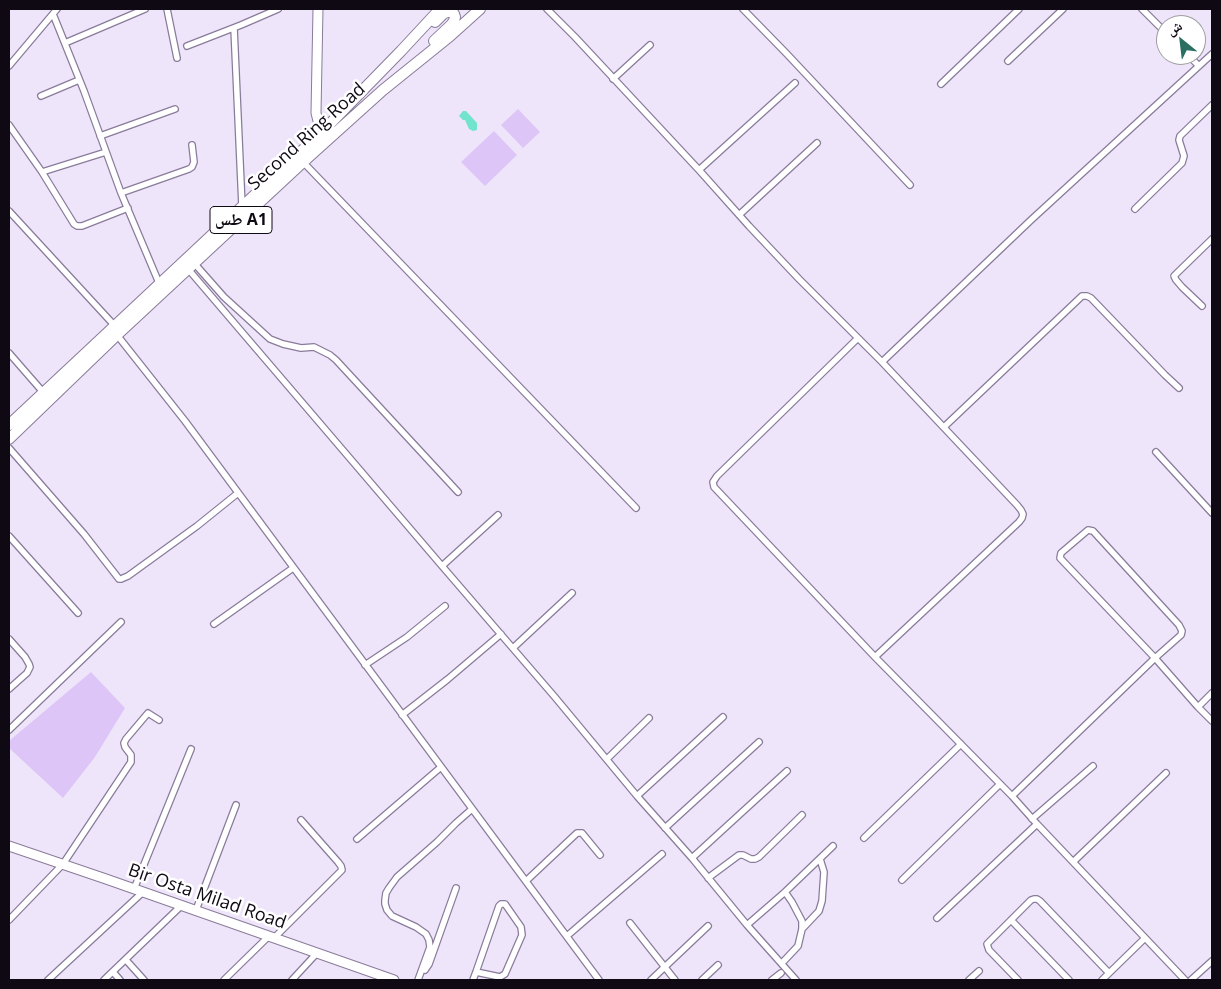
<!DOCTYPE html>
<meta charset="utf-8">
<style>
body{margin:0}
#map{position:relative;width:1221px;height:989px;overflow:hidden;background:#efe5fa;font-family:"Open Sans","Noto Naskh Arabic",sans-serif}
canvas{display:block}
.frame{position:absolute;inset:0;border:10px solid #0f0914;pointer-events:none}
.north{position:absolute;left:1156px;top:15px;width:50px;height:50px;box-sizing:border-box;background:#fff;border:1px solid #9f9da1;border-radius:50%;rotate:331deg;font-size:14px;font-weight:700;line-height:20px;text-align:center;color:#0f0914}
.north::after{content:'';display:block;margin:auto;width:18px;height:22px;background:#2a6f62;clip-path:polygon(50% 0,100% 100%,50% 72%,0 100%)}
</style>
<div id="map">
<canvas width="1221" height="989"></canvas>
<div class="frame"></div>
<div class="north">ش</div>
</div>
<script>
const ctx = document.querySelector('canvas').getContext('2d');
ctx.lineJoin = 'round';
function paint(path, color) { ctx.fillStyle = color; ctx.fill(path, 'evenodd'); }
const toPath = rows => new Path2D(rows.map(r => 'M' + r).join(''));
function stroke(path, color, width, dash) { ctx.strokeStyle = color; ctx.lineWidth = width; ctx.lineCap = dash ? 'butt' : 'round'; ctx.setLineDash(dash || []); ctx.stroke(path); }
function write(font, color, halo, rows, align = 'center') {
  ctx.font = font + ' "Open Sans","Noto Naskh Arabic",sans-serif'; ctx.lineWidth = 5; ctx.setLineDash([]); ctx.textBaseline = 'middle'; ctx.strokeStyle = halo; ctx.fillStyle = color; for (const [text, x, y, turn = 0] of rows) {
    ctx.save(); ctx.translate(x, y); ctx.rotate((+turn || 0) * Math.PI / 180); ctx.textAlign = isNaN(turn) ? turn : align; if (halo) ctx.strokeText(text, 0, 0); ctx.fillText(text, 0, 0); ctx.restore();
  }
}
paint(toPath([
 [518,109,540,132,523,148,501,125],
 [494,131,517,155,485,186,461,162],
 [91,672,125,708,95,757,63,798,9,748,9,741]
]), '#ddc6f7');
paint(toPath([
 [463,111,466,111,477,123,477,130,473,131,469,129,465,120,463,120,459,116]
]), '#72e3cd');
const street = toPath([
 [167,9,177,58],
 [547,9,575,37,699,170,749,226,799,279,882,362,1031,220,1212,54],
 [743,9,786,53,910,185],
 [1142,9,1166,33],
 [53,14,84,91,121,193,159,283],
 [234,28,242,206],
 [65,43,145,9],
 [187,46,241,25,278,9],
 [1188,55,1199,66],
 [1008,61,1063,9],
 [9,66,57,9],
 [613,79,650,45],
 [941,84,1019,9],
 [41,96,79,80],
 [9,125,42,172,106,152],
 [100,136,175,109],
 [303,162,636,508],
 [699,170,795,83],
 [42,172,74,224,77,226,82,226,128,208],
 [121,193,189,169,192,167,194,162,192,145],
 [1135,209,1182,163,1184,156,1179,140,1180,136,1212,105],
 [9,211,114,325],
 [739,215,817,143],
 [194,263,224,297,270,339,283,344,301,348,314,347,330,355,336,360,458,492],
 [188,269,442,566,554,696,637,796,692,858,747,925,796,980],
 [1202,306,1182,287,1176,280,1174,276,1177,273,1212,239],
 [117,335,185,421,599,980],
 [858,338,717,476,713,482,714,487,875,657,1012,796,1037,824,1185,980],
 [9,353,43,392],
 [944,427,1082,296,1087,296,1091,298,1165,375,1179,388],
 [9,448,84,534,119,579,121,579,128,576,197,526,238,493],
 [1156,452,1212,513],
 [9,536,78,613],
 [442,566,498,515],
 [214,624,293,568],
 [9,639,25,657,29,664,30,667,27,673,9,689],
 [513,648,572,593],
 [875,657,1019,522,1022,518,1023,514,1021,510,1017,505,882,362],
 [365,665,407,637,445,606],
 [1198,707,1212,693],
 [402,715,448,679,501,634],
 [9,730,121,622],
 [607,759,649,718],
 [637,796,723,717],
 [1012,796,1155,658,1181,635,1182,631,1179,625,1093,531,1088,530,1061,553,1060,558,1155,658,1198,707,1212,721],
 [1032,819,1093,766],
 [665,828,759,742],
 [864,838,961,744],
 [357,839,441,767],
 [692,858,787,771],
 [1073,862,1166,773],
 [708,878,739,855,743,855,751,859,755,859,759,857,802,815],
 [902,880,1000,784],
 [526,881,577,833,582,833,600,855],
 [134,889,191,749],
 [196,910,236,805],
 [937,918,1037,824],
 [9,920,63,864,131,762,131,755,125,747,124,743,126,739,148,713,159,720],
 [1011,920,1069,980],
 [630,923,675,980],
 [747,925,785,892,833,846],
 [802,929,819,911,822,901,824,872,820,859],
 [567,936,662,854],
 [274,938,342,870,341,866,338,862,301,820],
 [126,960,144,980],
 [782,963,798,946,802,929,802,921,792,902,785,892],
 [425,970,429,964,456,888],
 [113,972,120,980],
 [48,980,143,892],
 [104,980,182,905],
 [224,980,269,936],
 [292,980,317,953],
 [418,980,430,947,429,940,426,934,416,927,392,916,387,910,385,904,385,900,386,893,389,888,397,877,437,842,456,823,472,809],
 [473,980,476,972,499,906,501,904,505,904,521,927,522,935,505,974,500,977,476,972],
 [651,980,708,926],
 [702,980,718,965],
 [772,980,781,973],
 [969,980,979,971],
 [1018,980,989,950,987,944,1031,900,1034,899,1037,899,1040,901,1109,973],
 [1102,980,1145,938],
 [1191,980,1212,961]
]);
const primary = toPath([
 [318,9,316,113,321,133],
 [9,846,106,879,394,980]
]);
const highway = toPath([
 [434,41,451,25,454,21,455,17,454,14,451,12,447,12,443,14,435,22],
 [9,425,321,133,401,51,440,9],
 [9,439,117,335,303,162,383,90,450,36,480,9]
]);
stroke(street, '#897b9a', 8);
stroke(primary, '#897b9a', 11);
stroke(highway, '#897b9a', 12);
stroke(street, '#fff', 5.5);
stroke(primary, '#fff', 9);
stroke(highway, '#fff', 10);
for (const [x, y, w] of [
 [241,220,62]
]) { const box = new Path2D(); box.roundRect(x - w / 2, y - 13.5, w, 27, 4); ctx.fillStyle = '#fff'; ctx.fill(box); stroke(box, '#0f0914', 1); }
write('bold 16px', '#0f0914', null, [
 ["طس A1",241,220]
]);
write('18px', '#0f0914', '#fff', [
 ["Second Ring Road",307,137,-42],
 ["Bir Osta Milad Road",207,897,19]
]);
</script>
